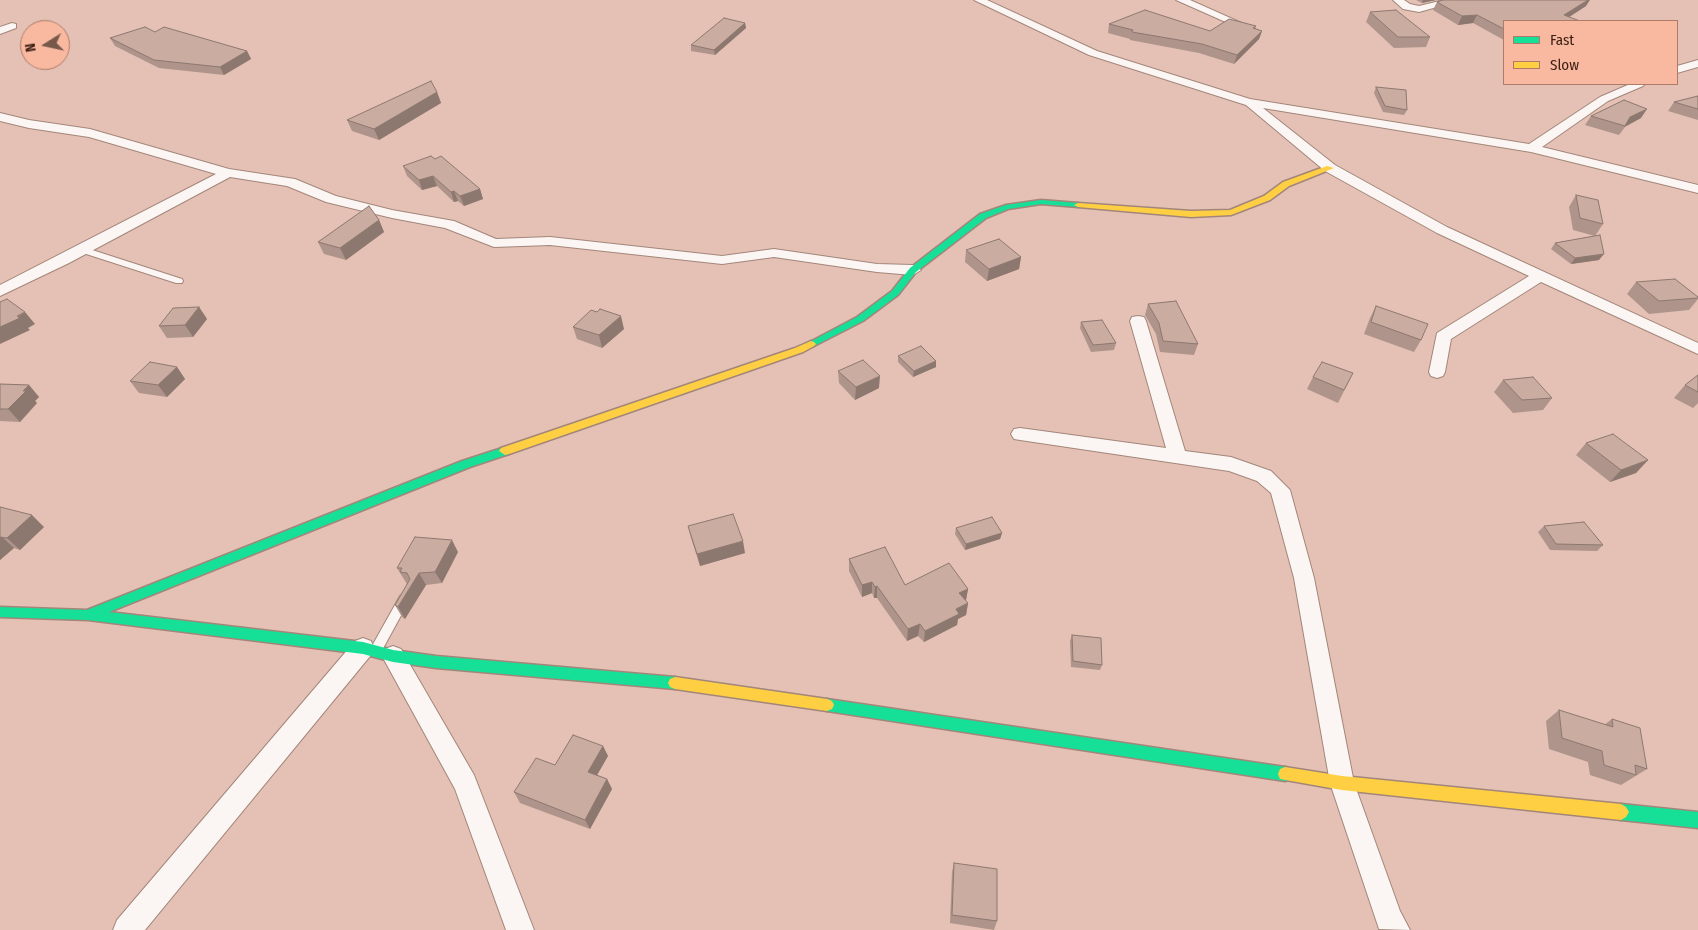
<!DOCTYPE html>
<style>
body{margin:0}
#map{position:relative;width:1698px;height:930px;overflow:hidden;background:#e4c1b4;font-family:"Fira Sans Condensed",sans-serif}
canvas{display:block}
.legend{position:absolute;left:1503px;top:20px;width:175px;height:65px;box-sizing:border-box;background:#f8b9a0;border:1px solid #ad7b68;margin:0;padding:6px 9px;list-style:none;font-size:15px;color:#3c1f13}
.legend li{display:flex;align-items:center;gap:10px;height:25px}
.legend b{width:25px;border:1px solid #ad7b68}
.north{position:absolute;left:20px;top:20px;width:50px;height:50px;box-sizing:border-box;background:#f8b9a0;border:1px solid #ad7b68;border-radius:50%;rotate:260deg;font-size:14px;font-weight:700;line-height:20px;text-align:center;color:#3c1f13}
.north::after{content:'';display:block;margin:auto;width:18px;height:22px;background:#77584b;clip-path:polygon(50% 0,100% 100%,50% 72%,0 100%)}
</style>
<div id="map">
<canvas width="1698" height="930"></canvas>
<ul class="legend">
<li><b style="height:6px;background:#16e098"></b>Fast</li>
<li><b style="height:6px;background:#ffcf43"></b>Slow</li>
</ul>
<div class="north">N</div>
</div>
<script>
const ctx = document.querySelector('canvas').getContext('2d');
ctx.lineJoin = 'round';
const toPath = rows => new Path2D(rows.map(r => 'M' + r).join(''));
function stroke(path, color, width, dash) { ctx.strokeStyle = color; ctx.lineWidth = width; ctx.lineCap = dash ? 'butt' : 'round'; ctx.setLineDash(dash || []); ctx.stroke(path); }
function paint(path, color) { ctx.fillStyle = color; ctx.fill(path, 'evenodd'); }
const lane = toPath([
 [80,248,86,248,182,279,183,281,182,283,176,283,80,252,80,248],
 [404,594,408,596,410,599,380,654,376,655,372,654,370,650,372,646,400,596,404,594]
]);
const street = toPath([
 [974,0,987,0,1097,51,1250,99,1529,144,1600,97,1630,84,1645,84,1643,86,1608,101,1542,147,1698,185,1698,193,1531,152,1263,108,1335,165,1447,227,1698,343,1698,354,1541,282,1451,339,1445,372,1443,376,1437,378,1431,376,1429,372,1437,333,1529,276,1437,233,1325,171,1246,105,1089,55,974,0],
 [1176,0,1190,0,1255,29,1250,32,1246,31,1176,0],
 [1393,0,1404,0,1410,4,1419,6,1444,0,1462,0,1419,12,1403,9,1393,0],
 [12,23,16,24,16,28,0,34,0,27,12,23],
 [1698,60,1698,67,1677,73,1677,66,1698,60],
 [0,113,29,120,90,129,229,169,295,179,336,196,392,210,454,221,496,239,550,237,722,256,774,249,877,264,913,265,921,270,913,275,877,272,774,257,722,264,550,245,494,247,445,228,392,218,326,202,287,186,230,177,69,263,0,296,0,285,216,174,89,137,29,128,0,121,0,113],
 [1138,316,1144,317,1146,321,1185,451,1231,457,1271,471,1290,490,1314,578,1354,783,1400,911,1410,930,1379,929,1330,783,1294,578,1271,493,1257,481,1229,471,1020,440,1014,439,1011,434,1014,429,1020,428,1166,448,1130,321,1132,317,1138,316],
 [363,638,371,641,374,648,371,655,145,930,113,930,117,920,355,641,363,638],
 [393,646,401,649,474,775,534,930,506,930,455,789,382,656,385,649,393,646]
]);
const fast = toPath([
 [1041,200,1078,203,1082,205,1078,207,1041,204,1008,209,986,218,916,272,898,295,863,321,814,346,808,346,806,344,857,317,892,291,910,268,980,214,1006,205,1041,200],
 [505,447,511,451,509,454,470,467,109,612,363,642,393,650,436,656,675,677,680,679,682,683,680,687,675,689,436,668,393,662,363,654,88,620,0,617,0,607,87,610,462,461,505,447],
 [827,699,1285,767,1290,769,1292,774,1290,779,1285,781,827,711,822,709,820,705,822,701,827,699],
 [1621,804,1698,812,1698,828,1621,820,1616,817,1613,812,1616,807,1621,804]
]);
const slow = toPath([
 [1327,166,1334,168,1289,186,1270,200,1231,215,1191,217,1078,207,1074,205,1078,203,1191,211,1230,210,1264,196,1283,182,1327,166],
 [811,341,814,342,816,344,814,346,803,352,509,454,505,455,499,451,501,448,795,348,811,341],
 [675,677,827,699,832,701,834,705,832,709,827,711,675,689,670,687,668,683,670,679,675,677],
 [1285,767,1342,776,1621,804,1626,807,1629,812,1626,817,1621,820,1342,790,1280,779,1278,774,1280,769,1285,767]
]);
stroke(lane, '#a3867a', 2);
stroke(street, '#a3867a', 2);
stroke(fast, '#a3867a', 3);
stroke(slow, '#a3867a', 3);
paint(lane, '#fbf6f4');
paint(street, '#fbf6f4');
paint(fast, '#16e098');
paint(slow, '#ffcf43');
paint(toPath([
 [1416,0,1436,0,1422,3],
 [1437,2,1586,6,1569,17,1504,21,1504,40,1473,23,1458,25,1433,10],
 [1370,12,1430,37,1426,47,1394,48,1366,22],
 [745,23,746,28,715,55,691,51,691,45],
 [1109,24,1210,31,1256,26,1255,29,1262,31,1259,39,1234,64,1199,53,1130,40,1130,39,1108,33],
 [155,32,247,51,251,59,224,75,159,68,115,46,110,38],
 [1376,87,1407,110,1404,115,1383,112,1374,93],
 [437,92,441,103,379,140,352,131,347,120],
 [1698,96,1698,120,1668,111,1674,102],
 [1591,116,1641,118,1625,127,1619,135,1585,125],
 [435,159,480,189,483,199,464,206,458,201,454,202,437,186,422,190,407,176,403,166],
 [1576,195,1603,224,1595,236,1599,260,1571,264,1551,249,1555,243,1595,236,1573,230,1569,207],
 [379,220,384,232,346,260,324,254,318,242],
 [966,250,1021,257,1019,269,987,281,965,262],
 [1636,282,1698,297,1698,299,1689,310,1649,314,1627,294],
 [1148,304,1198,344,1194,355,1160,352,1156,334,1145,315],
 [1376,306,1421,340,1414,352,1364,334,1370,318],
 [199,307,207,319,193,337,167,338,159,326],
 [597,312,624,329,602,348,577,339,573,327],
 [1081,322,1116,343,1114,350,1091,352,1080,328],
 [898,356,936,361,936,367,913,377,898,362],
 [177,367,185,379,167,397,139,393,130,381],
 [838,371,879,388,855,400,839,383],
 [1353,373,1338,403,1307,389,1313,377],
 [1698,375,1698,403,1693,408,1674,398,1685,385],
 [1503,380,1552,398,1543,410,1513,413,1494,392],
 [0,384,29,385,39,397,35,401,37,403,20,422,0,421],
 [1586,443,1648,460,1636,473,1610,482,1576,455],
 [0,507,44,527,20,550,14,548,0,560],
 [688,526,745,553,700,566,691,538],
 [1544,526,1603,545,1597,551,1550,550,1538,532],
 [956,528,1002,533,1000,539,965,550,955,534],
 [458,552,442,583,426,585,405,619,402,617,395,605,407,584,397,568],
 [849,559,905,585,968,589,966,600,966,601,968,603,966,615,958,619,957,625,924,642,918,636,907,641,877,598,874,598,872,593,862,597,849,571],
 [1072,635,1102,665,1100,670,1071,667,1070,641],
 [1559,710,1604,725,1612,719,1647,769,1621,785,1590,775,1588,762,1549,749,1546,721],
 [603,746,608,756,597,775,607,779,612,789,590,829,520,803,514,792,555,765],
 [954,863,997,921,994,930,950,923,952,872]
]), '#ae948a');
paint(toPath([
 [1423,0,1436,0,1422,3],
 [1588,0,1590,0,1586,6,1563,21,1564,15],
 [1477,15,1473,23,1458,25,1462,16],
 [745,23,746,28,715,55,714,50],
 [1262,31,1259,39,1234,64,1237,55],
 [247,51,251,59,224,75,220,67],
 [437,92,441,103,379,140,374,129],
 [1647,109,1641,118,1624,127,1630,117],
 [433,176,437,186,422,190,419,180],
 [480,189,483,199,464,206,460,196],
 [454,191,458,201,454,202,451,192],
 [379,220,384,232,346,260,340,248],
 [1604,254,1599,260,1571,264,1575,258],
 [1021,257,1019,269,987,281,989,269],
 [199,307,207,319,193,337,185,325],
 [25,312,35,324,28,328,30,330,0,344,0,327],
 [621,316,624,329,602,348,599,335],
 [936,361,936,367,913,377,914,371],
 [177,367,185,379,167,397,158,385],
 [880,376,879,388,855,400,856,387],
 [29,385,39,397,35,401,37,403,20,422,8,409],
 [1648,460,1636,473,1610,482,1621,470],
 [32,515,44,527,20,550,7,538],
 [1002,533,1000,539,965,550,966,544],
 [1,536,14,548,0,560,0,537],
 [452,540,458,552,442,583,435,572],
 [743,541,745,553,700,566,697,554],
 [419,573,426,585,405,619,398,607],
 [872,582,872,593,862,597,862,585],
 [877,586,877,598,874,598,875,587],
 [968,589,966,600,958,605,959,593],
 [968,603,966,615,958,619,957,625,924,642,925,631,956,609],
 [920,624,918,636,907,641,908,629],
 [603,746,608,756,593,782,588,772],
 [607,779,612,789,590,829,585,820]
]), '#8d7870');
const building = toPath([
 [1443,0,1588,0,1564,15,1580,21,1504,21,1504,29,1477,15,1462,16,1437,2,1443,0],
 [1145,10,1210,31,1229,19,1256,26,1253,28,1262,31,1237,55,1202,44,1132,32,1133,30,1109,24,1145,10],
 [1396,10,1430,37,1398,37,1370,12,1396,10],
 [724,18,745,23,714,50,691,45,724,18],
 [145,27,155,32,164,27,247,51,220,67,154,60,110,38,145,27],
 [431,81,437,92,374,129,347,120,431,81],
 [1376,87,1406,90,1407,110,1385,106,1376,87],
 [1698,96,1698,109,1674,102,1698,96],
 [1624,100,1647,109,1630,117,1625,126,1591,116,1624,100],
 [431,156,435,159,441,156,480,189,460,196,454,191,451,192,433,176,419,180,403,166,431,156],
 [1576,195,1598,200,1603,224,1580,218,1576,195],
 [369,206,379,220,340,248,318,242,369,206],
 [1600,235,1604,254,1575,258,1555,243,1600,235],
 [999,239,1021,257,989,269,966,250,999,239],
 [1675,279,1698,297,1698,298,1659,301,1636,282,1675,279],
 [7,299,25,312,17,316,20,318,0,327,0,302,7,299],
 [1176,301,1198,344,1163,341,1159,323,1148,304,1176,301],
 [1376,306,1428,324,1421,340,1371,322,1376,306],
 [199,307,185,325,159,326,173,308,199,307],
 [600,309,621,316,599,335,573,327,591,310,597,312,600,309],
 [1102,320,1116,343,1093,345,1081,322,1102,320],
 [921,346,936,361,914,371,898,356,921,346],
 [863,360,880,376,856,387,838,371,863,360],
 [150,362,177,367,158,385,130,381,150,362],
 [1322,362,1353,373,1344,390,1313,377,1322,362],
 [1698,375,1698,392,1685,385,1698,375],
 [1533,377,1552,398,1522,400,1503,380,1533,377],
 [0,384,29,385,23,391,26,391,8,409,0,409,0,384],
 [1613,434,1648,460,1621,470,1586,443,1613,434],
 [0,507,32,515,7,538,0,537,0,507],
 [733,514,743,541,697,554,688,526,733,514],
 [992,517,1002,533,966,544,956,528,992,517],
 [1584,522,1603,545,1556,544,1544,526,1584,522],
 [415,537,452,540,435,572,419,573,398,607,395,605,410,579,407,573,400,572,402,568,397,568,415,537],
 [885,547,905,585,949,563,968,589,959,593,968,603,956,609,959,614,925,631,920,624,908,629,877,586,875,587,872,582,862,585,849,559,885,547],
 [1072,635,1101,638,1102,665,1073,661,1072,635],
 [1559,710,1613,727,1612,719,1640,728,1647,769,1635,765,1636,775,1604,765,1602,751,1562,738,1559,710],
 [573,735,603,746,588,772,607,779,585,820,514,792,536,758,555,765,573,735],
 [954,863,997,869,997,921,952,915,954,863]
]);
paint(building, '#caaca0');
stroke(building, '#8d7870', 1);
</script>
